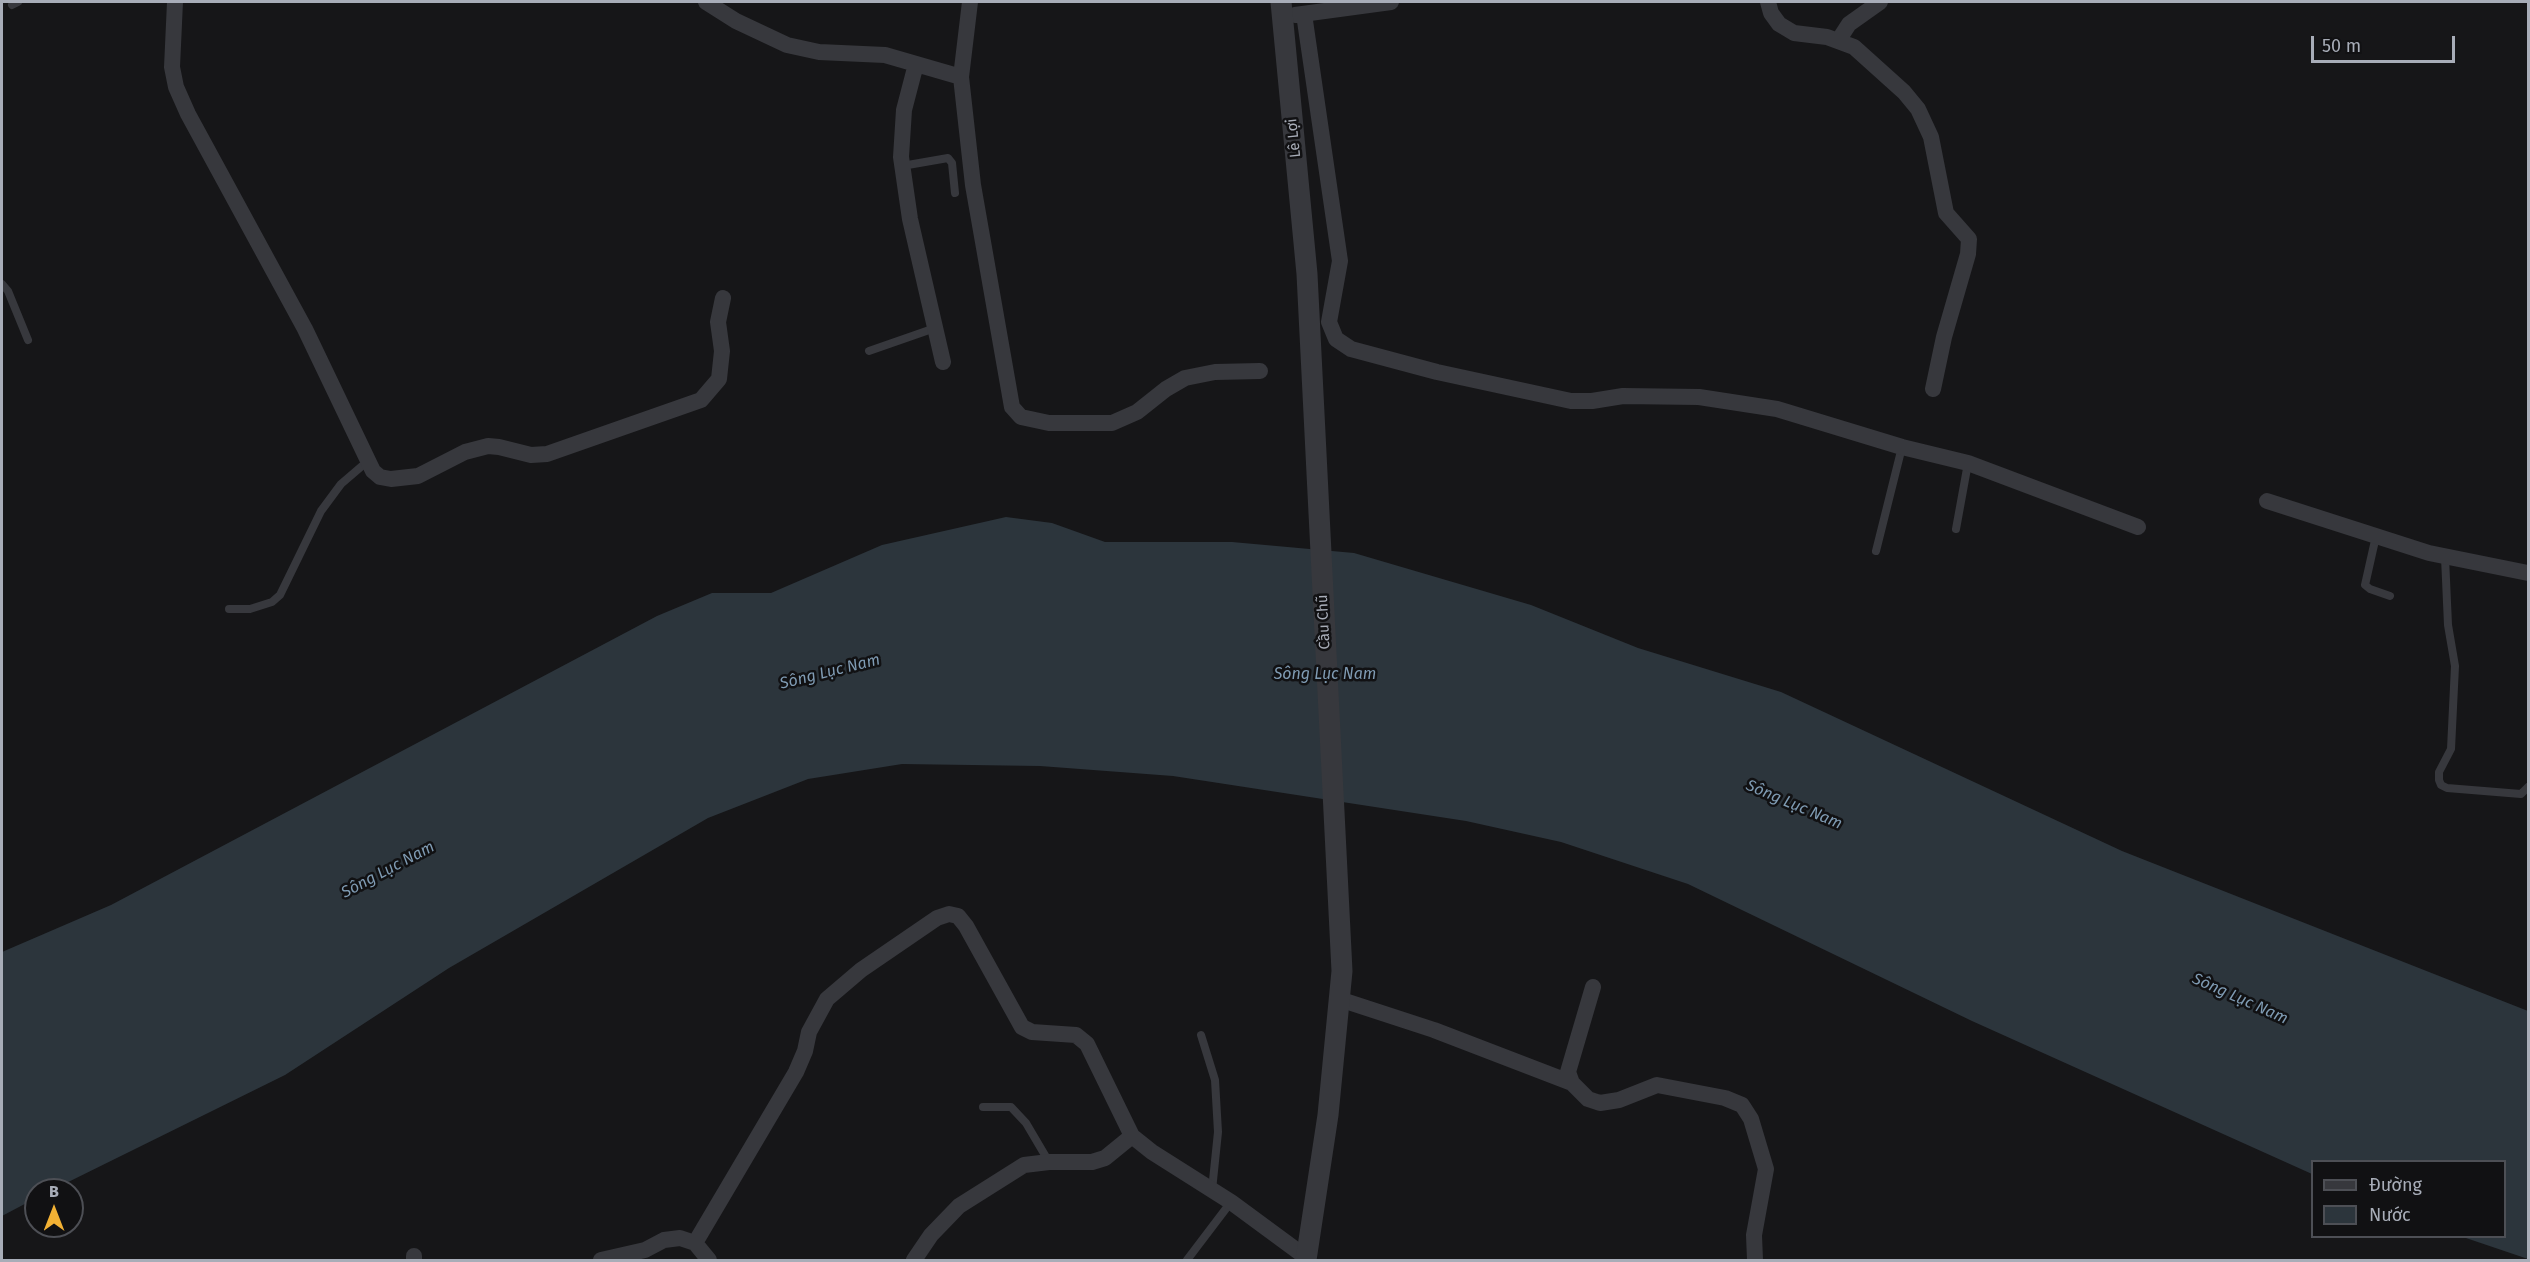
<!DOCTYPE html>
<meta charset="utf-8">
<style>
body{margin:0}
#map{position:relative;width:2530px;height:1262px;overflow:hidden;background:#161618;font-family:"Fira Sans",sans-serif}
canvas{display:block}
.frame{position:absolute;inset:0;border:3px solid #a8adb8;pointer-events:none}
.legend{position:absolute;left:2311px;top:1160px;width:195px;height:78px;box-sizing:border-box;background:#111113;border:2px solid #4d4f55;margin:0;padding:8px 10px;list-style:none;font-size:18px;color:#a8adb8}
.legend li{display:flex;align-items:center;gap:12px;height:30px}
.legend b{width:30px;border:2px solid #4d4f55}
.north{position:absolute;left:24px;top:1178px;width:60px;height:60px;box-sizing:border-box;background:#111113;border:2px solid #4d4f55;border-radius:50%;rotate:0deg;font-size:16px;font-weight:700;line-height:24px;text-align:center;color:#a8adb8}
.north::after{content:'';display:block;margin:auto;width:21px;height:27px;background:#f2b134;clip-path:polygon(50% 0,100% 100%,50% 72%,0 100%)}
.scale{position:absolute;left:2311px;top:36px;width:144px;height:27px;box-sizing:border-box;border:3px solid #a8adb8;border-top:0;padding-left:8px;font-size:18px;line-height:21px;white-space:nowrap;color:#a8adb8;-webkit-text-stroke:4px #111113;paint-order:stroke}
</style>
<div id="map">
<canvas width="2530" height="1262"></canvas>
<div class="frame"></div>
<ul class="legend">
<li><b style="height:8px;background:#37383d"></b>Đường</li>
<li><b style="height:16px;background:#2c353c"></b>Nước</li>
</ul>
<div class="north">B</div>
<div class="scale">50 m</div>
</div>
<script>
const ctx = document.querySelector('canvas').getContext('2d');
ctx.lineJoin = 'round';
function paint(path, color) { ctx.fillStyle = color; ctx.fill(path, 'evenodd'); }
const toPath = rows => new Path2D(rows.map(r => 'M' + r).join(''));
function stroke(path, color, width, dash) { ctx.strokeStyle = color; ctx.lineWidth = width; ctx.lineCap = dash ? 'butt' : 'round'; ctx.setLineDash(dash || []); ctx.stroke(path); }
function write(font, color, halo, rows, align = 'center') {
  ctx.font = font + ' "Fira Sans",sans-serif'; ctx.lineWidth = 5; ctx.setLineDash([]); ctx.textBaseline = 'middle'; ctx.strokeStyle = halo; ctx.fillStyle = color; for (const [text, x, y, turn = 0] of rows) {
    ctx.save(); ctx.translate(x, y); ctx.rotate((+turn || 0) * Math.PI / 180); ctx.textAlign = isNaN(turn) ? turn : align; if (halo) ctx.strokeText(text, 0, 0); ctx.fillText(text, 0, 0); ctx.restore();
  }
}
paint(toPath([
 [1006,517,1052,523,1105,542,1232,542,1354,553,1531,605,1638,648,1781,692,2122,851,2528,1011,2528,1259,2463,1237,2504,1236,2504,1162,2312,1162,2312,1174,1972,1021,1688,884,1561,842,1466,821,1173,776,1040,766,902,764,808,779,708,818,449,968,285,1075,52,1190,36,1190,36,1198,2,1216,2,952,111,905,657,616,712,593,771,593,882,545]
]), '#2c353c');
stroke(toPath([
 [12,5,18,2],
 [902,166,948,158,952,163,955,193],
 [2,284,8,291,28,340],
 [869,351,935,328],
 [1956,529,1968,463],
 [2376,536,2365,585,2370,589,2390,596],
 [1876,551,1902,447],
 [2445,557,2448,625,2455,666,2451,749,2439,772,2439,780,2441,785,2447,788,2521,794,2528,787],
 [229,609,250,609,272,602,280,595,321,511,341,484,369,460],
 [1201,1035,1215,1080,1218,1132,1212,1190],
 [983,1107,1011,1107,1026,1123,1049,1162],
 [1187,1260,1231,1202]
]), '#37383d', 8);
stroke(toPath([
 [175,2,172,67,176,87,188,114,305,329,373,471,380,477,391,479,418,476,465,452,488,446,499,447,531,455,547,454,701,400,719,379,722,351,718,322,723,298],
 [706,2,736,21,787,45,819,52,885,55,961,77],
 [970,2,961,77,973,185,1012,407,1021,417,1049,423,1112,423,1137,412,1166,389,1185,378,1215,372,1260,371],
 [1768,2,1771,13,1779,24,1794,33,1827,37,1854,47,1904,92,1918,109,1931,137,1946,213,1969,239,1968,254,1944,337,1933,389],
 [1304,14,1340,261,1329,322,1336,339,1351,349,1437,372,1571,401,1592,401,1623,396,1699,397,1777,409,1902,447,1968,463,2138,527],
 [1295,15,1391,2],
 [1838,41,1849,24,1880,2],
 [916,64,904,110,901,157,910,219,943,362],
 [2267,501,2429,553,2528,573],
 [1593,987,1568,1072,1572,1083,1588,1099,1600,1103,1619,1100,1657,1085,1725,1098,1742,1105,1751,1119,1766,1169,1754,1235,1755,1260],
 [1339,999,1434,1030,1572,1083],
 [695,1243,796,1072,805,1051,809,1032,827,999,861,970,937,918,949,914,958,916,966,926,1022,1027,1032,1032,1076,1035,1087,1044,1132,1136,1152,1152,1231,1202,1307,1258],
 [414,1256,414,1260],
 [601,1260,645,1250,664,1240,680,1238,695,1243,709,1260],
 [914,1260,931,1235,959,1206,1024,1165,1049,1162,1092,1162,1105,1158,1132,1136]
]), '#37383d', 16);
stroke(toPath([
 [1281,2,1307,274,1342,971,1328,1115,1306,1260]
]), '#37383d', 21);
write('15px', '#a8adb8', '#111113', [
 ["Lê Lợi",1294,138,-96],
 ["Cầu Chũ",1324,622,-93]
]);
write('italic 16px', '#7f9bb3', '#111113', [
 ["Sông Lục Nam",830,672,-14],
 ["Sông Lục Nam",1325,675],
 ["Sông Lục Nam",1794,805,23],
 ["Sông Lục Nam",388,870,-28],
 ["Sông Lục Nam",2240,999,24]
]);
</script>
